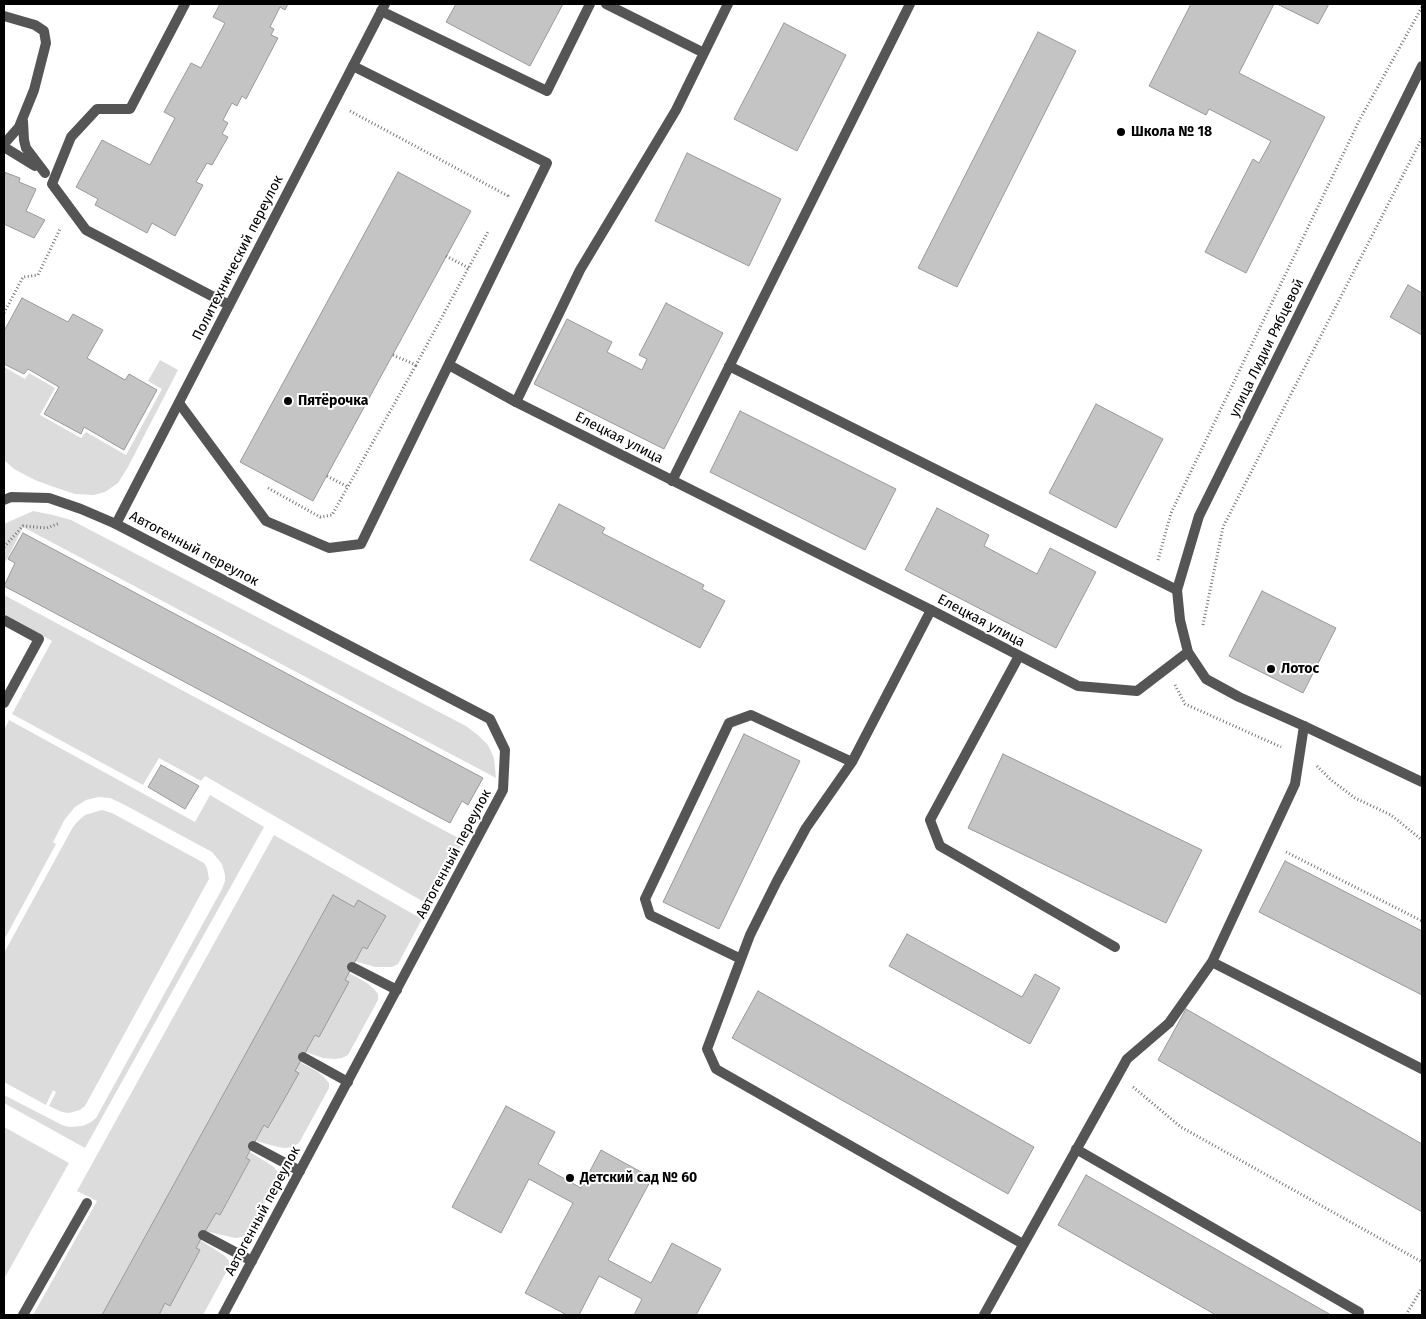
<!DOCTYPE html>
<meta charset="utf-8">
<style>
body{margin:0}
#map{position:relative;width:1426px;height:1319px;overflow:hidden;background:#fff;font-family:"Fira Sans",sans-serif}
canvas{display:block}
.frame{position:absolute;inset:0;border:5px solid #000;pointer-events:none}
</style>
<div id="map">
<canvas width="1426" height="1319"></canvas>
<div class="frame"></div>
</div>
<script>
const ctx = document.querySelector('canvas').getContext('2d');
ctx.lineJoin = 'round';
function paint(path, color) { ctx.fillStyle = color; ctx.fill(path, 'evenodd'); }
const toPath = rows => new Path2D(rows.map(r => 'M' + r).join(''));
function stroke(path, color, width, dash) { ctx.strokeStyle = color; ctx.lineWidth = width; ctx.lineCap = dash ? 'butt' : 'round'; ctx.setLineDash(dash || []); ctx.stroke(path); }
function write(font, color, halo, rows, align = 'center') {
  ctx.font = font + ' "Fira Sans",sans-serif'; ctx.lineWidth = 4; ctx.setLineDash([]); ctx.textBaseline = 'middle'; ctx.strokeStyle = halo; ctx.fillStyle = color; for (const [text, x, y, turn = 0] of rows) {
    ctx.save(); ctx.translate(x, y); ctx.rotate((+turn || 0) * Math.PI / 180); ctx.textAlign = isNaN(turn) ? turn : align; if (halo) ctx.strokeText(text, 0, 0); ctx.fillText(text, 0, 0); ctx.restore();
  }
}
paint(toPath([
 [160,360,178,370,128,467,118,483,105,492,94,495,75,494,51,486,35,480,14,469,4,460,4,367,25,379,29,373,55,388,40,415,81,438,86,432,126,455,162,389,148,381],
 [33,511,53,515,71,520,466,726,479,736,488,745,494,758,496,778,23,527,4,565,4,524],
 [4,595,464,841,429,905,205,776,201,781,159,758,143,785,12,714,52,641,4,614],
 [9,720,195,822,210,795,264,827,85,1148,4,1103,4,1095,62,1125,69,1127,83,1126,91,1122,96,1118,222,889,225,881,225,875,222,864,212,852,123,804,110,798,99,797,86,800,75,807,65,819,53,842,56,844,4,940,4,730],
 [102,810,112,813,204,863,207,868,209,879,85,1106,80,1110,69,1113,62,1112,49,1106,56,1092,53,1090,46,1105,4,1082,4,953,73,827,78,821,85,815],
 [274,835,422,919,398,964,392,967,375,967,355,961,363,947,367,949,386,916,358,901,354,907,333,895,102,1315,33,1315,97,1201,77,1191],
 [349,973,367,983,374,989,378,994,378,1000,348,1055,342,1058,335,1059,323,1058,305,1052,315,1035,349,982,345,980],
 [300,1062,318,1072,324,1077,329,1083,329,1088,299,1143,292,1147,285,1148,278,1147,256,1141,264,1125,269,1128,298,1073,295,1071],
 [4,1127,69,1163,4,1279],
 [250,1152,274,1167,278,1173,278,1178,248,1234,242,1237,235,1238,205,1231,216,1213,220,1215,250,1161,246,1158],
 [200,1240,225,1256,229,1261,229,1267,203,1315,159,1315,165,1303,170,1305,200,1251,196,1248]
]), '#dcdcdc');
const building = toPath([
 [220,4,288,4,285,10,280,7,270,27,274,29,271,35,278,38,246,99,242,96,237,106,232,103,223,120,228,123,222,134,228,137,212,165,207,163,196,182,203,185,175,236,152,223,147,233,95,205,98,199,76,187,102,140,150,165,175,118,164,112,191,63,201,68,225,23,213,17,220,4],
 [456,4,563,4,530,66,446,22,456,4],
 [1191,4,1274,4,1239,73,1325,117,1246,273,1205,252,1253,159,1259,163,1271,141,1209,109,1206,115,1149,86,1191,4],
 [1277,4,1329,4,1318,24,1277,4],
 [784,23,846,55,797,151,734,119,784,23],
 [1038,32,1076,51,957,287,918,268,1038,32],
 [687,153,781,199,749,266,655,221,687,153],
 [4,172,20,178,19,182,36,189,26,211,45,220,34,238,4,224,4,172],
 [398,172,471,211,313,501,240,462,398,172],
 [1408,285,1422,293,1422,335,1390,317,1408,285],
 [22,298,68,322,73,314,103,330,87,358,125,380,129,374,157,390,124,450,84,427,81,434,44,414,59,387,28,369,24,374,4,364,4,331,22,298],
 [666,303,723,333,664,449,534,384,567,319,612,342,607,352,642,370,647,359,639,355,666,303],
 [1096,404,1163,439,1116,528,1049,493,1096,404],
 [740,411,896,489,865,550,710,472,740,411],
 [559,504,605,528,602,533,704,585,702,589,725,601,700,648,530,560,559,504],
 [937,508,989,535,984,546,1037,574,1050,548,1096,572,1056,648,905,570,937,508],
 [23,533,483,778,468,805,462,801,450,823,4,586,15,563,8,559,23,533],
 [1262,591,1336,628,1303,693,1229,656,1262,591],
 [744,734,800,761,719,929,663,902,744,734],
 [1003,754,1202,850,1166,923,968,828,1003,754],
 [161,765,199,786,185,809,148,787,161,765],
 [1285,861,1422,931,1422,995,1259,912,1285,861],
 [333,895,354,907,358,900,386,916,367,949,363,947,345,980,349,982,319,1037,315,1035,295,1071,299,1073,268,1128,264,1125,246,1158,250,1160,220,1215,216,1213,203,1235,196,1248,200,1250,170,1306,165,1303,159,1315,102,1315,333,895],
 [907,934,1022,997,1035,974,1060,988,1030,1044,889,966,907,934],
 [758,991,1034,1147,1008,1194,732,1038,758,991],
 [1186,1009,1422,1144,1422,1212,1158,1060,1186,1009],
 [506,1106,555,1132,538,1164,581,1188,601,1150,652,1178,608,1260,651,1283,672,1243,721,1269,696,1315,634,1315,642,1299,599,1276,579,1315,567,1315,525,1293,573,1203,529,1179,501,1233,452,1207,506,1106],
 [1086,1175,1331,1315,1216,1315,1058,1225,1086,1175]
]);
paint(building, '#c4c4c4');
stroke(building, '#999', 1);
stroke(toPath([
 [350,111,508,196,507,198],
 [446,256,469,268],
 [4,313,23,277,38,275,60,229],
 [393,355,416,365,489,230],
 [327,476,348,487],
 [268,488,320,517,332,515,416,365],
 [4,547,23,526,47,528,60,523],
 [1158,560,1171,513,1360,119,1422,7],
 [1203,625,1223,527,1422,138],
 [1175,685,1185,704,1281,747],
 [1317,766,1331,780,1355,798,1391,815,1422,840],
 [1286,852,1422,921],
 [1133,1087,1181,1127,1422,1262],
 [1406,1315,1422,1288]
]), '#777', 3, [1, 2.5]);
stroke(toPath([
 [185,4,130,109,97,109,71,137,52,184,86,230,229,305],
 [606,4,704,53],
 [381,11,547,91,590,4],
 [4,16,35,25,44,31,46,43,34,90,19,127,4,144],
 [23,121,24,140,26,148,45,173],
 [4,147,35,166],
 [449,365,516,402,580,270,676,110,728,4],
 [729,366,1177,590],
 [179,403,266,521,329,548,361,544,547,163,353,66],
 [672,481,910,4],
 [4,500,11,497,49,498,81,509,116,524],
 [931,610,852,762,806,828,777,881,750,935,707,1049,716,1069,1023,1244],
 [4,620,39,639,4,703],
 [1019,656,930,820,940,846,1115,947],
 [741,959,650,915,645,899,729,723,751,715,852,762],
 [1212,962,1422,1069],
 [352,967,397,990],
 [303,1057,348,1082],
 [253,1146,300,1171],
 [1076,1149,1359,1312],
 [203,1235,252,1261],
 [23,1315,87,1203],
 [984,1315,1127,1059,1169,1023,1212,962,1295,784,1304,726]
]), '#555', 10);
stroke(toPath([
 [1422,66,1199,516,1177,590,1180,620,1188,652,1206,679,1239,697,1304,726,1422,782],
 [516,402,931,610,1078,686,1137,691,1188,652],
 [223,1315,503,790,505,750,490,719,116,524,385,4]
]), '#555', 10);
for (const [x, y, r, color] of [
 [1121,132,5,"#000"],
 [288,401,5,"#000"],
 [1271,669,5,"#000"],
 [570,1178,5,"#000"]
]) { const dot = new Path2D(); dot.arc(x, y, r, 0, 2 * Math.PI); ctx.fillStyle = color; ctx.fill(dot); stroke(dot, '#fff', 2); }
write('bold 14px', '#000', '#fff', [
 ["Школа № 18",1131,132],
 ["Пятёрочка",298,401],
 ["Лотос",1281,669],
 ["Детский сад № 60",580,1178]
], 'left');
write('14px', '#000', '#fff', [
 ["Политехнический переулок",238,258,-63],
 ["улица Лидии Рябцевой",1267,348,-64],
 ["Елецкая улица",619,438,27],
 ["Автогенный переулок",194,549,28],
 ["Елецкая улица",981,621,28],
 ["Автогенный переулок",454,854,-62],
 ["Автогенный переулок",263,1211,-62]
]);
</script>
